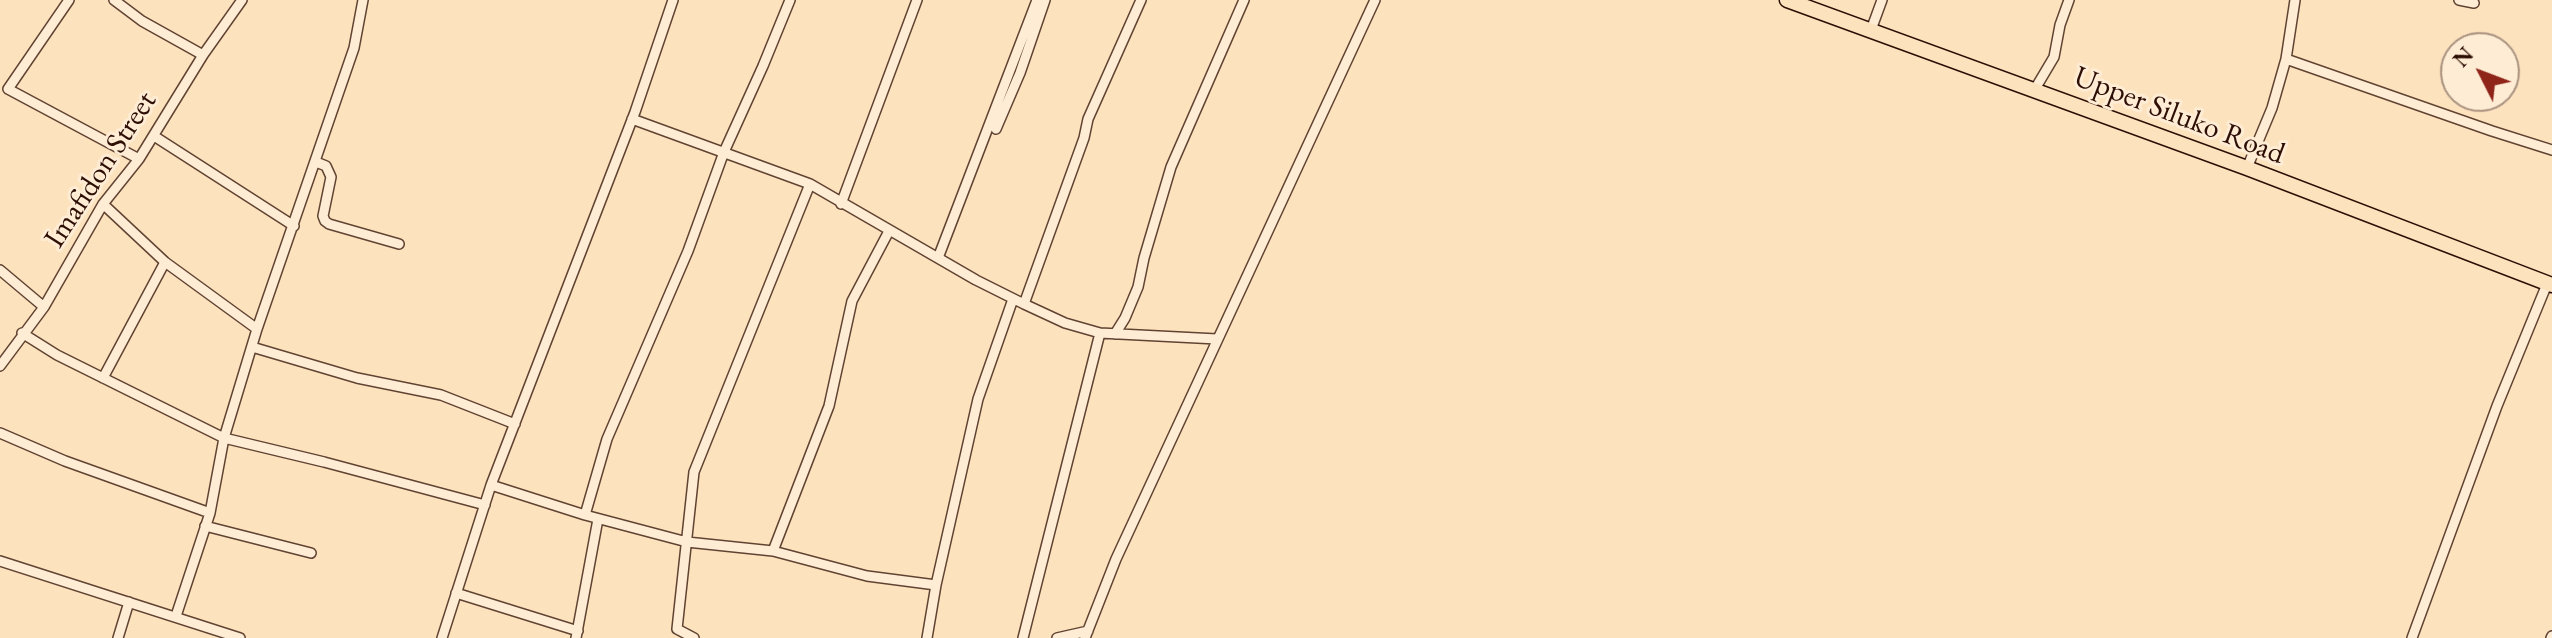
<!DOCTYPE html>
<style>
body{margin:0}
#map{position:relative;width:2552px;height:638px;overflow:hidden;background:#fde2be;font-family:"EB Garamond",serif}
canvas{display:block}
.north{position:absolute;left:2440px;top:32px;width:80px;height:80px;box-sizing:border-box;background:#feecd5;border:2px solid #aa9381;border-radius:50%;rotate:312deg;font-size:22px;font-weight:700;line-height:32px;text-align:center;color:#2d0e04}
.north::after{content:'';display:block;margin:auto;width:28px;height:36px;background:#8f2418;clip-path:polygon(50% 0,100% 100%,50% 72%,0 100%)}
</style>
<div id="map">
<canvas width="2552" height="638"></canvas>
<div class="north">N</div>
</div>
<script>
const ctx = document.querySelector('canvas').getContext('2d');
ctx.lineJoin = 'round';
const toPath = rows => new Path2D(rows.map(r => 'M' + r).join(''));
function stroke(path, color, width, dash) { ctx.strokeStyle = color; ctx.lineWidth = width; ctx.lineCap = dash ? 'butt' : 'round'; ctx.setLineDash(dash || []); ctx.stroke(path); }
function write(font, color, halo, rows, align = 'center') {
  ctx.font = font + ' "EB Garamond",serif'; ctx.lineWidth = 6; ctx.setLineDash([]); ctx.textBaseline = 'middle'; ctx.strokeStyle = halo; ctx.fillStyle = color; for (const [text, x, y, turn = 0] of rows) {
    ctx.save(); ctx.translate(x, y); ctx.rotate((+turn || 0) * Math.PI / 180); ctx.textAlign = isNaN(turn) ? turn : align; if (halo) ctx.strokeText(text, 0, 0); ctx.fillText(text, 0, 0); ctx.restore();
  }
}
const minor = toPath([
 [69,0,8,89,139,159],
 [114,0,142,21,203,55],
 [2459,0,2474,3],
 [1871,30,1882,0],
 [2286,59,2492,131,2552,150],
 [2035,89,2054,57,2060,25,2069,0],
 [632,119,810,184,976,280,1024,304,1065,323,1100,333],
 [996,129,1020,73,1045,0],
 [154,136,294,226],
 [316,162,326,166,331,177,323,216,325,221,329,224,399,244],
 [2247,168,2272,108,2286,59,2295,0],
 [103,204,165,262,257,329],
 [841,204,917,0],
 [938,258,1037,0],
 [0,270,44,307],
 [1024,304,1084,138,1088,119,1141,0],
 [22,333,57,355,224,438,324,462,485,505],
 [1115,334,1125,318,1138,287,1144,258,1171,167,1244,0],
 [252,347,357,378,441,395,515,424],
 [0,366,44,307,103,204,139,159,203,55,242,0],
 [103,378,165,262],
 [0,433,65,461,210,513],
 [491,485,585,515,687,542,773,551,867,576,936,585,978,399,1013,299],
 [585,515,607,439,688,251,724,152,763,66,790,0],
 [205,526,311,553],
 [773,551,829,406,852,301,889,231],
 [0,561,240,638],
 [456,593,578,631],
 [176,616,210,513,224,438,257,329,354,48,363,0],
 [118,638,129,602],
 [442,638,491,485,635,112,673,0],
 [576,638,598,519],
 [694,638,677,629,694,472,810,184],
 [927,638,936,585],
 [1023,638,1100,333,1217,339],
 [1057,638,1088,631],
 [1085,638,1116,559,1375,0],
 [2412,638,2497,406,2547,284],
 [2551,638,2552,636]
]);
const primary = toPath([
 [1787,0,2247,168,2552,285]
]);
stroke(minor, '#614332', 12);
stroke(primary, '#2d0e04', 17);
stroke(minor, '#feecd5', 9);
stroke(primary, '#fde2be', 14);
write('30px', '#2d0e04', '#feecd5', [
 ["Upper Siluko Road",2179,116,21],
 ["Imafidon Street",101,170,-57]
]);
</script>
